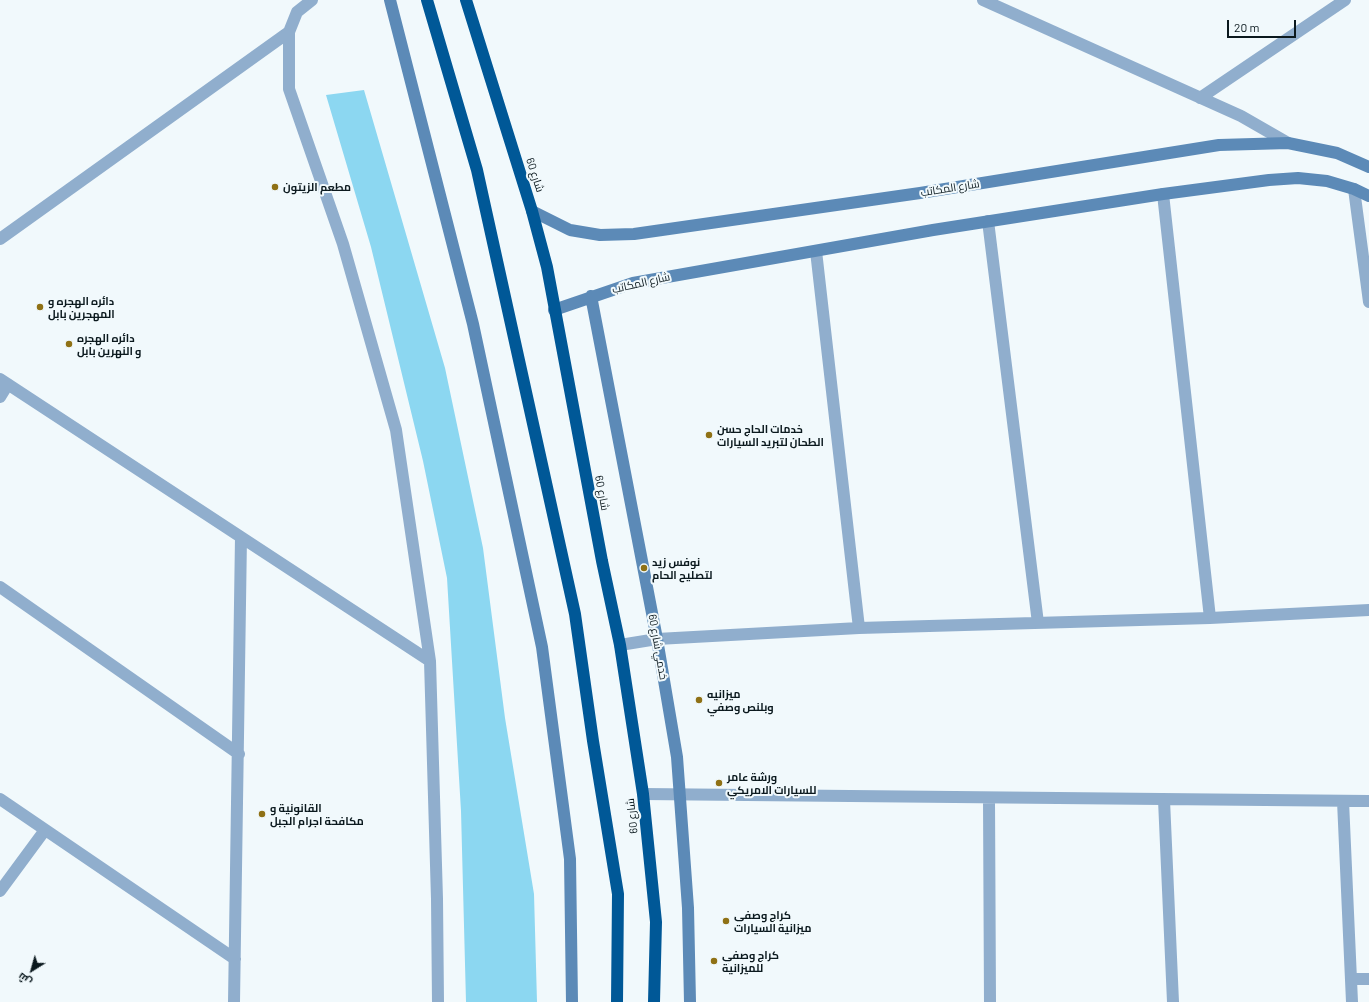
<!DOCTYPE html>
<meta charset="utf-8">
<style>
body{margin:0}
#map{position:relative;width:1369px;height:1002px;overflow:hidden;background:#f1f9fc;font-family:Barlow,Cairo,sans-serif}
canvas{display:block}
.north{position:absolute;left:12px;top:950px;width:40px;height:40px;-webkit-text-stroke:3px #f1f9fc;paint-order:stroke;rotate:217deg;font-size:11px;font-weight:700;line-height:16px;text-align:center;color:#0b191e}
.north::after{content:'';display:block;margin:auto;width:14px;height:18px;background:#0b191e;clip-path:polygon(50% 0,100% 100%,50% 72%,0 100%)}
.scale{position:absolute;left:1227px;top:20px;width:69px;height:18px;box-sizing:border-box;border:2px solid #0b191e;border-top:0;padding-left:5px;font-size:12px;line-height:14px;white-space:nowrap;color:#0b191e;-webkit-text-stroke:3px #f1f9fc;paint-order:stroke}
</style>
<div id="map">
<canvas width="1369" height="1002"></canvas>
<div class="north">ش</div>
<div class="scale">20 m</div>
</div>
<script>
const ctx = document.querySelector('canvas').getContext('2d');
ctx.lineJoin = 'round';
function paint(path, color) { ctx.fillStyle = color; ctx.fill(path, 'evenodd'); }
const toPath = rows => new Path2D(rows.map(r => 'M' + r).join(''));
function stroke(path, color, width, dash) { ctx.strokeStyle = color; ctx.lineWidth = width; ctx.lineCap = dash ? 'butt' : 'round'; ctx.setLineDash(dash || []); ctx.stroke(path); }
function write(font, color, halo, rows, align = 'center') {
  ctx.font = font + ' Barlow,Cairo,sans-serif'; ctx.lineWidth = 4; ctx.setLineDash([]); ctx.textBaseline = 'middle'; ctx.strokeStyle = halo; ctx.fillStyle = color; for (const [text, x, y, turn = 0] of rows) {
    ctx.save(); ctx.translate(x, y); ctx.rotate((+turn || 0) * Math.PI / 180); ctx.textAlign = isNaN(turn) ? turn : align; if (halo) ctx.strokeText(text, 0, 0); ctx.fillText(text, 0, 0); ctx.restore();
  }
}
paint(toPath([
 [364,90,445,368,483,548,505,718,534,894,537,1002,466,1002,461,811,447,578,423,461,371,247,326,95]
]), '#8cd7f1');
stroke(toPath([
 [312,0,297,12,289,32,289,89,343,244,396,430,430,661,437,899,438,1002],
 [983,0,1241,116,1288,143],
 [1200,98,1345,0],
 [1354,189,1369,302],
 [1163,194,1210,618],
 [988,221,1038,623],
 [0,239,289,32],
 [816,251,859,628],
 [0,379,430,661],
 [0,397,8,384],
 [0,587,239,754],
 [620,645,657,639,859,628,1210,618,1369,610],
 [643,794,1369,801],
 [0,799,235,959],
 [989,799,990,1002],
 [1164,800,1173,1002],
 [1343,801,1352,1002],
 [0,891,45,830],
 [1351,979,1369,979],
 [234,1002,241,537]
]), '#90aecd', 12);
stroke(toPath([
 [390,0,473,324,542,647,570,859,572,1002],
 [532,211,570,230,600,235,634,234,920,193,1219,145,1288,143,1337,153,1369,167],
 [591,296,657,639,677,757,688,908,690,1002],
 [554,310,633,283,933,230,1163,194,1269,180,1298,178,1327,181,1354,189,1369,196]
]), '#5c8ab7', 12);
stroke(toPath([
 [427,0,477,170,575,614,593,741,618,894,617,1002],
 [466,0,532,211,547,267,602,561,620,645,643,794,656,922,654,1002]
]), '#005897', 12);
for (const [x, y, r, color] of [
 [275,187,4,"#8f7115"],
 [40,307,4,"#8f7115"],
 [69,344,4,"#8f7115"],
 [709,435,4,"#8f7115"],
 [644,568,4,"#8f7115"],
 [699,700,4,"#8f7115"],
 [719,783,4,"#8f7115"],
 [262,814,4,"#8f7115"],
 [726,921,4,"#8f7115"],
 [714,961,4,"#8f7115"]
]) { const dot = new Path2D(); dot.arc(x, y, r, 0, 2 * Math.PI); ctx.fillStyle = color; ctx.fill(dot); stroke(dot, '#f1f9fc', 1.5); }
write('11px', '#0b191e', '#f1f9fc', [
 ["شارع 60",535,175,72],
 ["شارع المکاتب",950,188,-9],
 ["شارع المکاتب",641,283,-13],
 ["شارع 60",602,493,79],
 ["خدمي شارع 60",658,647,80],
 ["شارع 60",632,816,-96]
]);
write('bold 11px', '#0b191e', '#f1f9fc', [
 ["مطعم الزيتون",283,187],
 ["دائره الهجره و",48,301],
 ["المهجرين بابل",48,314],
 ["دائره الهجره",77,338],
 ["و النهرين بابل",77,351],
 ["خدمات الحاج حسن",717,429],
 ["الطحان لتبريد السيارات",717,442],
 ["نوفس زيد",652,562],
 ["لتصليح الحام",652,575],
 ["ميزانيه",707,694],
 ["وبلنص وصفي",707,707],
 ["ورشة عامر",727,777],
 ["للسيارات الامريكي",727,790],
 ["القانونية و",270,808],
 ["مكافحة اجرام الجبل",270,821],
 ["كراج وصفي",734,915],
 ["ميزانية السيارات",734,928],
 ["كراج وصفي",722,955],
 ["للميزانية",722,968]
], 'left');
</script>
